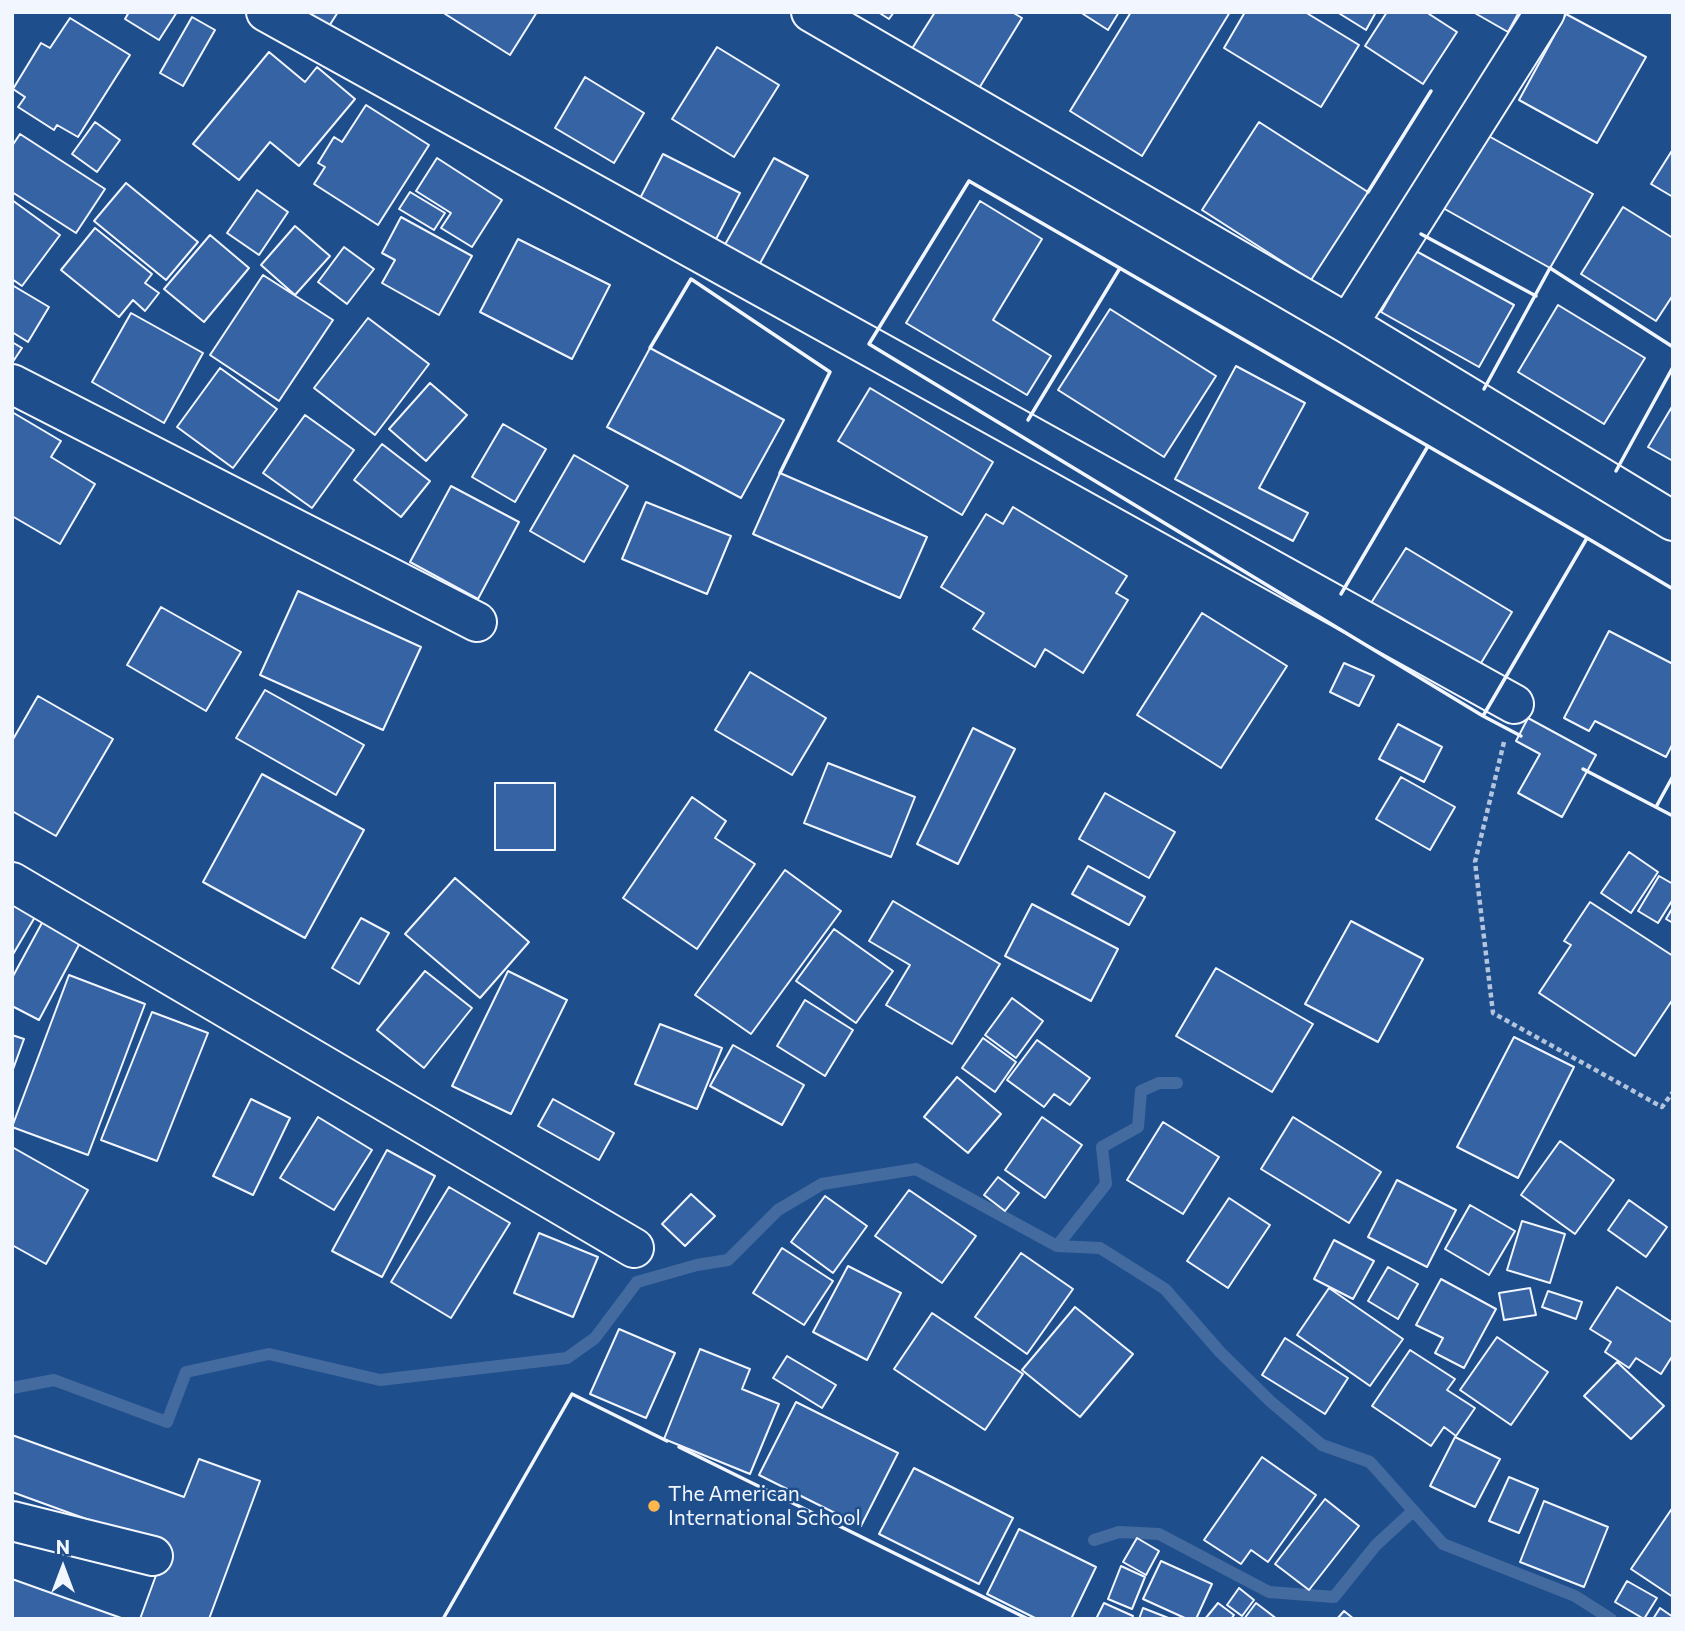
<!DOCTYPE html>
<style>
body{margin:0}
#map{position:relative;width:1685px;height:1631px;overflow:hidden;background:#1f4e8c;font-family:Commissioner,sans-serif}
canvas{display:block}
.frame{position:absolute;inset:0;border:14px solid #f2f6ff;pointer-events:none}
.north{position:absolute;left:28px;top:1533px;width:70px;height:70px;-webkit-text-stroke:5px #1f4e8c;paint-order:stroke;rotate:0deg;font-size:19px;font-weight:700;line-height:28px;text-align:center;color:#f2f6ff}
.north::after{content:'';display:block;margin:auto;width:24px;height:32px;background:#f2f6ff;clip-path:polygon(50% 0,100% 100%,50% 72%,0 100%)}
</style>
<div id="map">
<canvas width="1685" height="1631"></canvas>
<div class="frame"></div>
<div class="north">N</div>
</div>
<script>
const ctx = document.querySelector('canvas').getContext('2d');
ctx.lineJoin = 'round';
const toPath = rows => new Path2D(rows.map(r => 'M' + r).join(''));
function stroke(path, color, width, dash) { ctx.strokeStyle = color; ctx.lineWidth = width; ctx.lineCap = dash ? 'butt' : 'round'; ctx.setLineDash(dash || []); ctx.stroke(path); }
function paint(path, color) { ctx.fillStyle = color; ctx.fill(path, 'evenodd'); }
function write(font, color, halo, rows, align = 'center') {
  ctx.font = font + ' Commissioner,sans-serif'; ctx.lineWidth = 5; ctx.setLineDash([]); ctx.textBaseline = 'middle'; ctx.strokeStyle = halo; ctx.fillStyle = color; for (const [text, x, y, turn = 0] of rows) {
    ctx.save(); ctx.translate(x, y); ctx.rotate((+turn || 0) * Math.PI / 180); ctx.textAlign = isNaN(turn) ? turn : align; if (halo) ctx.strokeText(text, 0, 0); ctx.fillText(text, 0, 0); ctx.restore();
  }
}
stroke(toPath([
 [1057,1246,1106,1184,1102,1147,1138,1127,1141,1091,1159,1083,1177,1083],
 [12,1388,54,1380,167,1422,186,1372,269,1354,380,1380,567,1358,595,1338,637,1282,697,1265,728,1260,778,1210,822,1184,916,1169,1057,1246,1100,1248,1165,1289,1220,1352,1270,1401,1322,1445,1370,1462,1443,1544,1575,1596,1611,1619],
 [1094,1540,1119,1532,1159,1534,1269,1592,1334,1597,1376,1545,1413,1511]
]), '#446ba0', 12);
const building = toPath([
 [129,12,177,12,159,40,125,19,129,12],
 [289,12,338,12,324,34,289,12],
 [442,12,537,12,510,55,442,12],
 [878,12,894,12,889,19,878,12],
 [935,12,1012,12,1022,18,970,103,903,63,935,12],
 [1080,12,1119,12,1108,30,1080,12],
 [1131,12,1230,12,1142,156,1070,111,1131,12],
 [1245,12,1305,12,1359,45,1321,107,1224,48,1245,12],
 [1337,12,1376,12,1366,30,1337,12],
 [1387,12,1426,12,1457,32,1423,84,1365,46,1387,12],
 [1473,12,1519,12,1508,32,1473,12],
 [1566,14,1646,57,1597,143,1519,100,1566,14],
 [192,17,215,30,183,86,160,73,192,17],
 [70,18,130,55,78,137,57,125,54,130,18,107,25,97,13,89,41,43,50,48,70,18],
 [717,47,779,85,734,157,672,119,717,47],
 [269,52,305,82,317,67,355,99,299,166,270,142,239,180,193,144,269,52],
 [585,77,644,113,614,163,555,128,585,77],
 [366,105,429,145,378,225,314,184,325,167,318,163,334,137,342,142,366,105],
 [95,122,120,140,97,172,72,154,95,122],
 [1259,122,1368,192,1311,280,1202,210,1259,122],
 [20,134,105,189,76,233,12,192,12,146,20,134],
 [1485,134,1593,194,1550,268,1443,208,1485,134],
 [1673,149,1673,197,1651,184,1673,149],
 [663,154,740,193,713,245,636,206,663,154],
 [437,158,502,200,472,247,441,228,451,213,416,191,437,158],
 [774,158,808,176,758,267,723,248,774,158],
 [126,183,198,242,166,280,94,221,126,183],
 [257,190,288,212,259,255,227,233,257,190],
 [410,192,445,213,434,230,399,209,410,192],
 [12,200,60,235,22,286,12,279,12,200],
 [980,201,1042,239,993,320,1051,356,1027,395,906,323,980,201],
 [1623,207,1673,238,1673,295,1656,321,1581,274,1623,207],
 [401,217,472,256,439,315,382,283,395,260,382,253,401,217],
 [295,226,330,256,295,295,261,265,295,226],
 [95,228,152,274,145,283,159,293,145,311,133,300,119,317,61,270,95,228],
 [210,235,249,268,204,322,164,289,210,235],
 [518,239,610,285,572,359,480,312,518,239],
 [344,247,374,269,347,304,318,282,344,247],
 [1416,251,1514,305,1479,367,1381,312,1416,251],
 [263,275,333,320,279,401,210,355,263,275],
 [12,285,49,307,28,342,12,332,12,285],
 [1558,305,1645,358,1604,424,1518,372,1558,305],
 [1110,309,1216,376,1164,457,1058,390,1110,309],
 [131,313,203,353,164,423,92,382,131,313],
 [368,318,429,364,375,435,314,388,368,318],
 [12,342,22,348,12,363,12,342],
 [650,348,784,420,741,498,607,427,650,348],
 [1236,366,1305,403,1259,488,1308,513,1293,541,1175,479,1236,366],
 [220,368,277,409,233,468,177,427,220,368],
 [430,383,467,415,426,461,389,429,430,383],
 [870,388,993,462,962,515,838,441,870,388],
 [1673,405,1673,461,1648,447,1673,405],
 [12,412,61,441,51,457,95,484,60,544,12,516,12,412],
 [305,415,354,450,312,508,263,473,305,415],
 [503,424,546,449,515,502,472,477,503,424],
 [382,444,430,481,401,517,354,480,382,444],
 [574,455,628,486,584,562,530,531,574,455],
 [780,473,927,537,900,598,753,534,780,473],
 [451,486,519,522,478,599,410,562,451,486],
 [646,502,731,536,707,594,622,559,646,502],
 [1013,507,1127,576,1116,593,1128,600,1083,673,1045,649,1035,667,973,629,984,613,941,587,986,514,1003,524,1013,507],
 [1406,548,1512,612,1478,668,1371,603,1406,548],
 [298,591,421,647,383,730,260,675,298,591],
 [161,607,241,652,206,711,127,665,161,607],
 [1202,613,1287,666,1221,768,1137,715,1202,613],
 [1609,631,1673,664,1673,743,1666,757,1595,721,1589,731,1564,718,1609,631],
 [1344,663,1374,676,1359,706,1330,692,1344,663],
 [750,672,826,718,792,775,715,730,750,672],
 [265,690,364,745,336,795,236,738,265,690],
 [38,696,113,739,56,836,12,811,12,741,38,696],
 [1528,718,1596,755,1562,817,1518,793,1540,754,1516,741,1528,718],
 [1398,724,1442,747,1424,782,1379,759,1398,724],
 [973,728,1015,749,958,864,917,844,973,728],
 [828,763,915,797,891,857,804,823,828,763],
 [262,774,364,830,305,938,203,882,262,774],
 [1401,777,1455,807,1430,850,1376,819,1401,777],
 [495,783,555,783,555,850,495,850,495,783],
 [1105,793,1175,832,1149,878,1079,839,1105,793],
 [692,797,726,821,715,838,755,864,697,949,623,898,692,797],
 [1629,852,1658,872,1631,913,1601,893,1629,852],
 [1088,866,1145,897,1129,925,1072,894,1088,866],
 [785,870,841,911,751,1034,695,995,785,870],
 [1659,876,1673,884,1673,899,1658,923,1638,911,1659,876],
 [455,878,529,942,480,998,405,934,455,878],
 [893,901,1000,964,952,1044,886,1005,910,965,869,941,893,901],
 [1590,902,1673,956,1673,999,1635,1056,1539,993,1571,945,1564,941,1590,902],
 [12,904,35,917,12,956,12,904],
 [1032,904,1118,949,1091,1001,1005,956,1032,904],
 [1673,907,1673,923,1666,919,1673,907],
 [361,918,389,933,359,984,332,968,361,918],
 [43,921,81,941,39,1020,12,1006,12,978,43,921],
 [1351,921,1423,959,1378,1042,1305,1004,1351,921],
 [834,929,893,971,856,1023,796,981,834,929],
 [1216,968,1313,1024,1272,1092,1176,1036,1216,968],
 [425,971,472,1008,424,1068,377,1030,425,971],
 [508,971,567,1000,511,1114,452,1086,508,971],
 [69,975,145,1004,88,1155,12,1127,69,975],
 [1012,998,1043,1021,1016,1058,985,1035,1012,998],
 [805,1000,853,1030,825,1076,777,1046,805,1000],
 [152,1012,208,1033,157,1161,101,1140,152,1012],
 [660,1024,722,1048,697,1109,635,1084,660,1024],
 [12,1035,24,1039,12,1072,12,1035],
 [1514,1037,1574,1067,1518,1178,1457,1147,1514,1037],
 [983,1038,1016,1062,995,1092,962,1068,983,1038],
 [1037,1040,1090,1078,1070,1105,1054,1094,1044,1107,1007,1080,1037,1040],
 [733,1045,804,1085,782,1125,710,1086,733,1045],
 [957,1077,1001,1114,968,1153,924,1117,957,1077],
 [251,1099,290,1118,253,1195,213,1176,251,1099],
 [553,1099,614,1133,599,1160,538,1126,553,1099],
 [318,1117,372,1150,334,1210,280,1178,318,1117],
 [1042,1117,1082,1145,1045,1198,1005,1170,1042,1117],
 [1293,1117,1381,1172,1349,1223,1261,1169,1293,1117],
 [1163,1122,1219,1157,1183,1214,1127,1180,1163,1122],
 [1560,1141,1614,1180,1575,1234,1521,1195,1560,1141],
 [12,1147,88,1190,46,1264,12,1245,12,1147],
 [387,1150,435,1176,382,1277,332,1251,387,1150],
 [998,1177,1019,1193,1005,1211,984,1195,998,1177],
 [1397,1180,1456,1210,1427,1267,1368,1237,1397,1180],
 [449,1187,510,1223,451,1318,391,1282,449,1187],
 [909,1190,976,1236,942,1283,875,1236,909,1190],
 [691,1194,715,1216,685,1246,662,1224,691,1194],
 [825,1196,867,1226,833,1273,791,1242,825,1196],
 [1229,1198,1270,1225,1228,1288,1187,1261,1229,1198],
 [1629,1200,1667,1227,1646,1257,1608,1230,1629,1200],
 [1470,1205,1515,1231,1489,1275,1445,1249,1470,1205],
 [1522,1221,1565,1234,1550,1283,1507,1270,1522,1221],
 [539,1233,598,1257,573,1317,514,1293,539,1233],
 [1334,1240,1374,1261,1353,1299,1314,1279,1334,1240],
 [782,1248,833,1281,804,1325,753,1293,782,1248],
 [1021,1253,1073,1289,1027,1354,975,1317,1021,1253],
 [848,1266,901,1293,867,1360,813,1332,848,1266],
 [1388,1267,1418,1284,1398,1319,1368,1301,1388,1267],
 [1441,1279,1496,1309,1464,1368,1435,1353,1443,1338,1416,1325,1441,1279],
 [1617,1287,1673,1323,1673,1355,1661,1374,1636,1358,1629,1368,1605,1352,1611,1342,1590,1329,1617,1287],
 [1329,1288,1403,1339,1370,1386,1297,1335,1329,1288],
 [1530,1288,1536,1315,1504,1320,1499,1293,1530,1288],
 [1548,1291,1582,1302,1576,1319,1542,1307,1548,1291],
 [1075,1307,1133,1354,1080,1417,1022,1370,1075,1307],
 [932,1313,1023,1374,985,1430,894,1369,932,1313],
 [619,1329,675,1353,646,1418,590,1394,619,1329],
 [1497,1337,1548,1372,1511,1425,1460,1390,1497,1337],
 [1285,1338,1348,1378,1325,1414,1262,1375,1285,1338],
 [700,1349,750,1369,742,1389,779,1404,750,1474,664,1439,700,1349],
 [1410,1350,1455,1379,1447,1390,1475,1408,1456,1436,1444,1427,1431,1446,1372,1406,1410,1350],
 [787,1356,836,1385,822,1408,773,1378,787,1356],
 [1617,1362,1664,1406,1631,1439,1584,1396,1617,1362],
 [796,1402,898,1453,861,1526,759,1475,796,1402],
 [12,1435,184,1497,199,1459,260,1481,209,1619,140,1619,166,1548,12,1492,12,1435],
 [1455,1437,1500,1459,1475,1507,1430,1486,1455,1437],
 [1262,1457,1316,1495,1268,1562,1251,1550,1241,1564,1204,1540,1262,1457],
 [914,1468,1013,1518,979,1584,879,1534,914,1468],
 [1509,1477,1538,1489,1519,1533,1489,1521,1509,1477],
 [1325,1499,1359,1526,1309,1590,1275,1564,1325,1499],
 [1544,1501,1608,1527,1584,1587,1520,1562,1544,1501],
 [1673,1507,1673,1597,1631,1569,1673,1507],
 [1019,1529,1096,1567,1071,1619,1037,1619,987,1594,1019,1529],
 [1137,1538,1159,1551,1146,1575,1123,1562,1137,1538],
 [1161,1561,1212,1584,1196,1619,1187,1619,1143,1599,1161,1561],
 [1121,1566,1145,1577,1132,1609,1108,1599,1121,1566],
 [12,1579,124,1619,12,1619,12,1579],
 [1627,1581,1657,1598,1644,1619,1615,1602,1627,1581],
 [1239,1588,1254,1600,1242,1616,1227,1605,1239,1588],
 [1104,1603,1133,1616,1132,1619,1096,1619,1104,1603],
 [1218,1603,1234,1615,1231,1619,1205,1619,1218,1603],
 [1256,1603,1277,1619,1244,1619,1256,1603],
 [1143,1608,1171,1619,1139,1619,1143,1608],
 [1660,1608,1673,1617,1673,1619,1653,1619,1660,1608],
 [1344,1611,1354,1619,1337,1619,1344,1611]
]);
paint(building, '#3563a3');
stroke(building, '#f2f6ff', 2);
const minor = toPath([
 [266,12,1514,704],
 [811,12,1348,324,1673,521],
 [1348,324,1545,12],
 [12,384,477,622],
 [12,882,634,1248],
 [12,1521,153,1556]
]);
stroke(minor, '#f2f6ff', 42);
stroke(toPath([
 [1504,742,1475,862,1493,1013,1662,1107,1673,1092]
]), '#b3c4dc', 4.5, [5, 3.5]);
stroke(minor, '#1f4e8c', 38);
stroke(toPath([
 [969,181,1587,538,1483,716,869,344,969,181],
 [1368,192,1431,91],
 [1421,234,1536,296],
 [650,348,691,279,830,372,780,473],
 [1484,389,1550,268,1673,347],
 [1028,420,1120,268],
 [1616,471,1673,367],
 [1587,538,1673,589],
 [1341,594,1428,446],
 [1483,716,1521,736],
 [1583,769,1673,816],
 [1656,807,1673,776],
 [679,1447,1028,1619],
 [443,1619,572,1394,667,1441]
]), '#f2f6ff', 3.5);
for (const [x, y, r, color] of [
 [654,1506,7,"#ffb74d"]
]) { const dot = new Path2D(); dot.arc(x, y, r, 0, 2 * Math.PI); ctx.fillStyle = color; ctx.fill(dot); stroke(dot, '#1f4e8c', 2.5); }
write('21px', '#f2f6ff', '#1f4e8c', [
 ["The American",668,1494],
 ["International School",668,1518]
], 'left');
</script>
